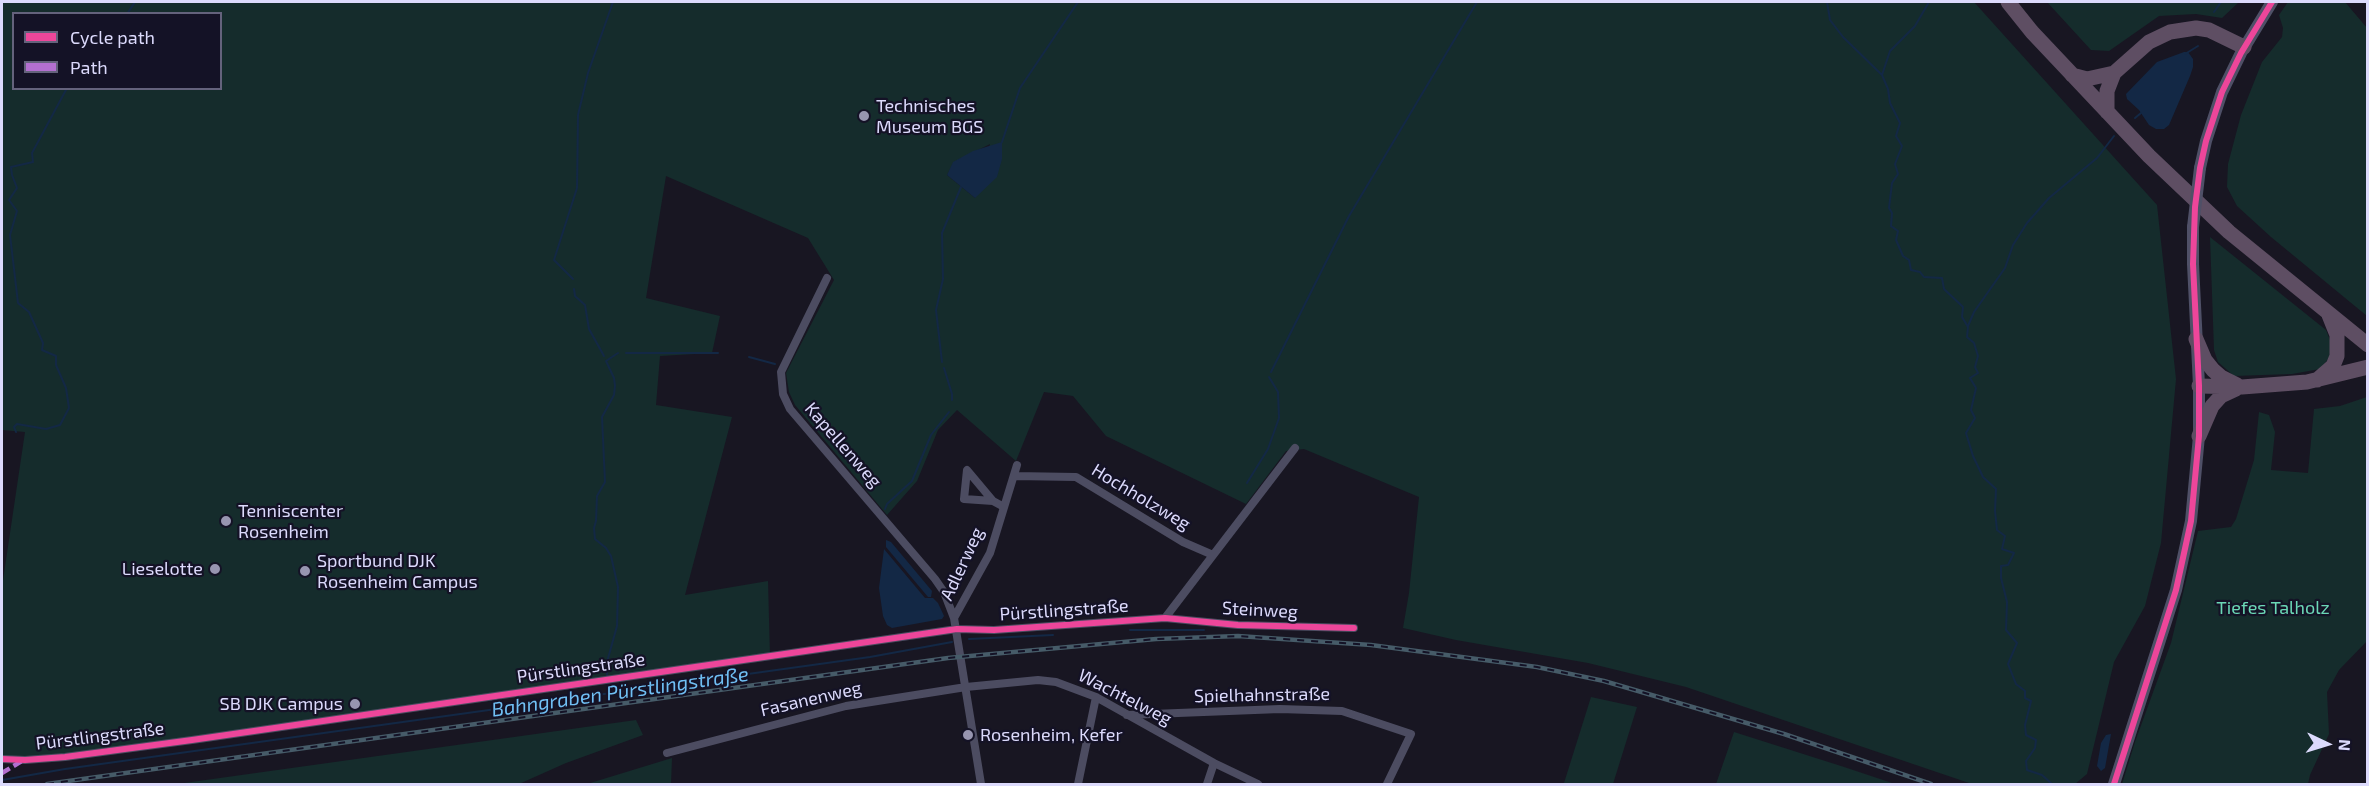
<!DOCTYPE html>
<meta charset="utf-8">
<style>
body{margin:0}
#map{position:relative;width:2369px;height:786px;overflow:hidden;background:#181622;font-family:"Exo 2",sans-serif}
canvas{display:block}
.frame{position:absolute;inset:0;border:3px solid #dcdafc;pointer-events:none}
.legend{position:absolute;left:12px;top:12px;width:210px;height:78px;box-sizing:border-box;background:#141226;border:2px solid #64627c;margin:0;padding:8px 10px;list-style:none;font-size:18px;color:#dcdafc}
.legend li{display:flex;align-items:center;gap:12px;height:30px}
.legend b{width:30px;border:2px solid #64627c}
.north{position:absolute;left:2297px;top:714px;width:60px;height:60px;-webkit-text-stroke:4px #141226;paint-order:stroke;rotate:94deg;font-size:16px;font-weight:700;line-height:24px;text-align:center;color:#dcdafc}
.north::after{content:'';display:block;margin:auto;width:21px;height:27px;background:#dcdafc;clip-path:polygon(50% 0,100% 100%,50% 72%,0 100%)}
</style>
<div id="map">
<canvas width="2369" height="786"></canvas>
<div class="frame"></div>
<ul class="legend">
<li><b style="height:8px;background:#ed469a"></b>Cycle path</li>
<li><b style="height:8px;background:#b36fd0"></b>Path</li>
</ul>
<div class="north">N</div>
</div>
<script>
const ctx = document.querySelector('canvas').getContext('2d');
ctx.lineJoin = 'round';
function paint(path, color) { ctx.fillStyle = color; ctx.fill(path, 'evenodd'); }
const toPath = rows => new Path2D(rows.map(r => 'M' + r).join(''));
function stroke(path, color, width, dash) { ctx.strokeStyle = color; ctx.lineWidth = width; ctx.lineCap = dash ? 'butt' : 'round'; ctx.setLineDash(dash || []); ctx.stroke(path); }
function write(font, color, halo, rows, align = 'center') {
  ctx.font = font + ' "Exo 2",sans-serif'; ctx.lineWidth = 4.5; ctx.setLineDash([]); ctx.textBaseline = 'middle'; ctx.strokeStyle = halo; ctx.fillStyle = color; for (const [text, x, y, turn = 0] of rows) {
    ctx.save(); ctx.translate(x, y); ctx.rotate((+turn || 0) * Math.PI / 180); ctx.textAlign = isNaN(turn) ? turn : align; if (halo) ctx.strokeText(text, 0, 0); ctx.fillText(text, 0, 0); ctx.restore();
  }
}
paint(toPath([
 [2,2,1974,2,2157,205,2176,379,2161,543,2145,606,2114,662,2087,774,2075,784,1972,784,1686,687,1588,663,1456,640,1403,628,1409,593,1419,497,1304,449,1286,451,1246,504,1106,436,1073,396,1044,392,1016,461,957,410,938,430,917,481,887,515,795,405,789,392,786,373,834,280,808,238,666,176,646,298,720,316,712,353,660,356,656,405,732,417,685,595,768,581,770,656,65,757,2,757,2,587,25,432,2,430],
 [14,14,220,14,220,88,14,88],
 [990,144,975,198,947,175,954,162],
 [2047,2,2239,2,2222,18,2196,14,2159,16,2109,51,2091,50],
 [2288,2,2345,2,2367,28,2367,316,2271,237,2237,206,2227,187,2228,164,2241,115,2262,62,2282,37,2283,28,2279,15],
 [2210,237,2326,330,2332,345,2329,358,2320,369,2292,374,2234,376,2218,362,2214,350],
 [2367,397,2367,641,2339,670,2327,692,2329,734,2310,775,2308,784,2122,784,2135,742,2171,643,2198,531,2231,527,2236,519,2254,460,2259,412,2269,415,2275,432,2271,470,2308,473,2314,409,2340,406],
 [1591,697,1637,707,1613,784,1564,783],
 [636,720,643,735,566,763,519,784,177,784],
 [1734,732,1841,766,1895,784,1716,784],
 [672,758,671,784,587,784]
]), '#152c2c');
paint(toPath([
 [2184,52,2188,52,2193,59,2193,67,2190,76,2169,125,2164,129,2156,129,2149,125,2139,110,2127,99,2126,94,2157,62],
 [1002,142,1002,159,997,177,975,198,947,175,953,162,973,151],
 [886,540,891,542,932,591,931,597,928,597,886,547],
 [884,549,925,598,933,598,938,603,944,616,942,619,892,628,887,625,883,616,879,588],
 [2111,734,2105,768,2101,771,2097,766,2101,743,2106,735]
]), '#132845');
stroke(toPath([
 [1827,2,1830,20,1843,37,1882,75,1888,89,1890,103,1900,123,1896,136,1902,146,1895,164,1898,174,1892,183,1889,208,1892,213,1891,226,1898,231,1896,240,1903,256,1909,260,1911,270,1920,272,1924,277,1942,278,1944,289,1963,307,1962,317,1968,327,1967,337,1974,343,1978,356,1975,367,1978,373,1970,378,1976,388,1971,410,1975,418,1966,433,1973,456,1983,477,1996,489,1995,511,1997,530,2005,536,2002,549,2014,553,2008,565,2001,566,2001,578,2007,602,2006,630,2017,643,2008,664,2016,684,2025,691,2025,698,2031,701,2025,725,2026,735,2036,740,2035,748,2026,761,2027,770,2042,775,2052,784],
 [2214,12,2221,2],
 [127,14,135,2],
 [2185,54,2198,46],
 [1882,75,1890,51,1915,26,1929,2],
 [2135,118,2141,113],
 [1002,142,1020,88,1078,2],
 [573,279,554,260,577,188,578,115,588,73,613,2],
 [574,289,575,296,585,305,589,329,604,356],
 [1968,326,1974,312,2005,268,2013,245,2027,223,2049,198,2097,158,2114,136],
 [626,353,718,353],
 [749,357,775,364],
 [942,362,936,310,943,279,942,233,961,187],
 [944,368,952,394,952,400],
 [1271,372,1349,216,1477,2],
 [16,432,14,427,17,424,46,429,60,425,69,408,66,388,56,365,56,356,42,350,43,343,29,312,18,303,10,235,17,211,9,200,17,188,12,175,11,167,33,162,32,153,67,88],
 [1247,483,1268,449,1279,418,1278,392,1269,377],
 [885,509,887,504,912,481,931,435,949,412],
 [1130,630,1204,630],
 [969,639,1053,635],
 [607,678,607,662,617,626,618,587,611,556,606,548,595,539,594,528,596,521,597,496,605,482,602,417,614,395,615,386,614,378,606,361,618,353],
 [2,780,65,769,870,657,952,642]
]), '#132845', 2);
stroke(toPath([
 [827,278,781,372,783,394,790,409,935,579,944,592,954,618],
 [1014,476,1076,477,1183,542,1213,555],
 [993,501,967,470,964,499,993,501,1004,507],
 [1165,618,1295,448],
 [1127,715,1280,709,1342,711,1411,734,1387,784],
 [667,753,846,706,966,687,1038,680,1056,682,1096,697,1214,763,1258,784],
 [2,759,25,760,65,757,192,740,957,629,994,630,1165,618,1238,625,1354,628],
 [981,784,954,618,990,553,1017,465],
 [1078,784,1096,697],
 [1207,784,1214,763]
]), '#4c4c61', 8);
stroke(toPath([
 [2200,168,2206,141,2222,92,2241,53,2272,2],
 [2114,784,2176,590,2191,521,2199,436,2199,386,2193,264,2193,227]
]), '#4f5067', 12);
stroke(toPath([
 [2008,2,2032,32,2149,156,2229,232,2368,345],
 [2072,75,2087,79,2114,73],
 [2107,112,2107,91,2114,73,2149,42,2170,32,2196,28,2209,30,2244,47],
 [2196,339,2205,360,2213,370,2221,377,2237,385],
 [2317,380,2333,366,2337,356,2337,335,2329,315],
 [2199,386,2242,387,2307,382,2368,367],
 [2199,436,2212,406,2221,396,2236,389]
]), '#5e4e63', 15);
const rail = toPath([
 [47,784,948,658,1156,639,1238,636,1371,645,1537,667,1604,681,1784,734,1931,784]
]);
stroke(rail, '#465b68', 4.5);
stroke(rail, '#141226', 2, [7]);
stroke(toPath([
 [2193,227,2200,168]
]), '#4f5067', 12);
stroke(toPath([
 [2,773,22,761]
]), '#b36fd0', 4.5, [9, 4.5]);
stroke(toPath([
 [2,759,25,760,65,757,192,740,957,629,994,630,1165,618,1238,625,1354,628],
 [2114,784,2176,590,2191,521,2199,436,2199,386,2193,264,2195,207,2200,168,2206,141,2222,92,2241,53,2272,2]
]), '#ed469a', 6);
for (const [x, y, r, color] of [
 [864,116,6,"#9795b0"],
 [226,521,6,"#9795b0"],
 [215,569,6,"#9795b0"],
 [305,571,6,"#9795b0"],
 [355,704,6,"#9795b0"],
 [968,735,6,"#9795b0"]
]) { const dot = new Path2D(); dot.arc(x, y, r, 0, 2 * Math.PI); ctx.fillStyle = color; ctx.fill(dot); stroke(dot, '#141226', 2); }
write('18px', '#dcdafc', '#141226', [
 ["Technisches",876,106],
 ["Museum BGS",876,127],
 ["Tenniscenter",238,511],
 ["Rosenheim",238,532],
 ["Sportbund DJK",317,561],
 ["Rosenheim Campus",317,582],
 ["Lieselotte",203,569,"right"],
 ["SB DJK Campus",343,704,"right"],
 ["Rosenheim, Kefer",980,735]
], 'left');
write('18px', '#dcdafc', '#141226', [
 ["Kapellenweg",843,445,49],
 ["Hochholzweg",1141,497,31],
 ["Adlerweg",962,564,-65],
 ["Pürstlingstraße",1064,610,-4],
 ["Steinweg",1260,610,3],
 ["Pürstlingstraße",581,668,-8],
 ["Spielhahnstraße",1262,695,-1],
 ["Wachtelweg",1125,697,27],
 ["Fasanenweg",811,699,-13],
 ["Pürstlingstraße",100,736,-7]
]);
write('18px', '#6bd7b6', '#141226', [
 ["Tiefes Talholz",2273,608]
]);
write('italic 20px', '#70bff4', '#141226', [
 ["Bahngraben Pürstlingstraße",620,692,-8]
]);
</script>
